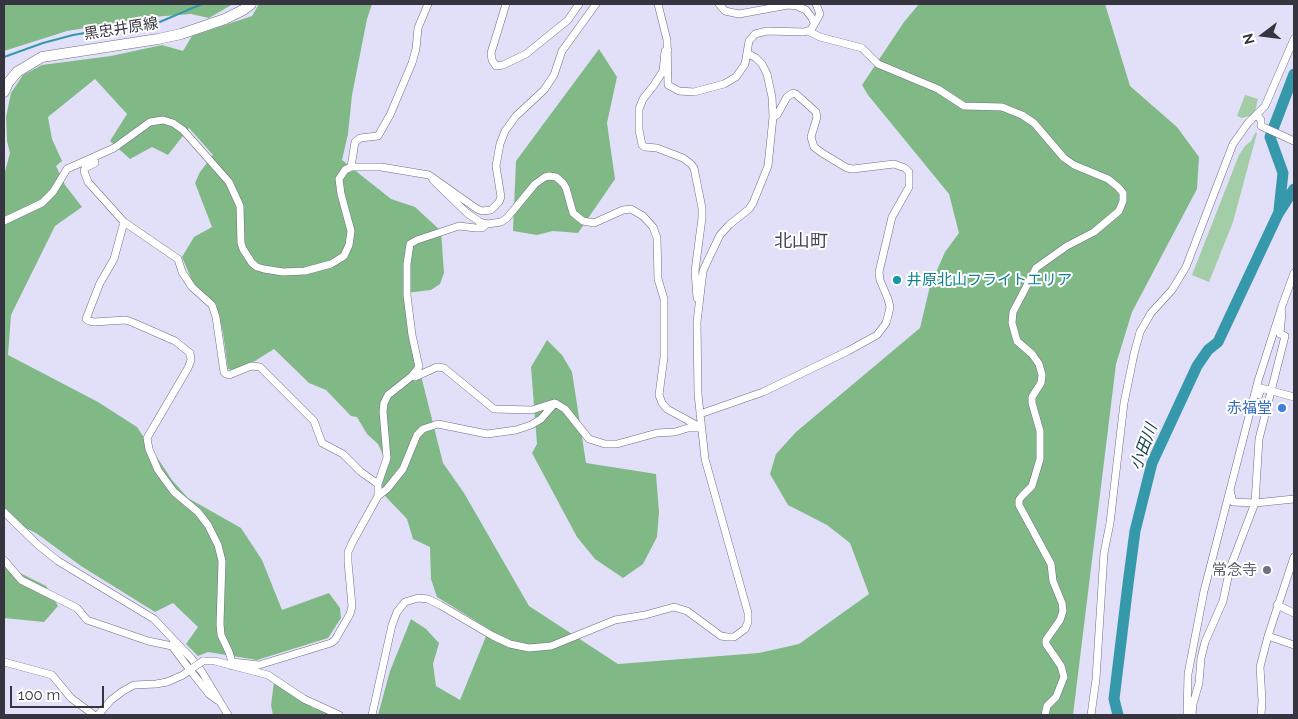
<!DOCTYPE html>
<meta charset="utf-8">
<style>
body{margin:0}
#map{position:relative;width:1298px;height:719px;overflow:hidden;background:#e2dff9;font-family:Raleway,sans-serif}
canvas{display:block}
.frame{position:absolute;inset:0;border:5px solid #36353f;pointer-events:none}
.north{position:absolute;left:1238px;top:10px;width:50px;height:50px;-webkit-text-stroke:4px #fff;paint-order:stroke;rotate:255deg;font-size:14px;font-weight:700;line-height:20px;text-align:center;color:#36353f}
.north::after{content:'';display:block;margin:auto;width:18px;height:22px;background:#36353f;clip-path:polygon(50% 0,100% 100%,50% 72%,0 100%)}
.scale{position:absolute;left:10px;top:686px;width:94px;height:22px;box-sizing:border-box;border:2px solid #36353f;border-top:0;padding-left:6px;font-size:15px;line-height:18px;white-space:nowrap;color:#36353f;-webkit-text-stroke:4px #fff;paint-order:stroke}
</style>
<div id="map">
<canvas width="1298" height="719"></canvas>
<div class="frame"></div>
<div class="north">N</div>
<div class="scale">100 m</div>
</div>
<script>
const ctx = document.querySelector('canvas').getContext('2d');
ctx.lineJoin = 'round';
function paint(path, color) { ctx.fillStyle = color; ctx.fill(path, 'evenodd'); }
const toPath = rows => new Path2D(rows.map(r => 'M' + r).join(''));
function stroke(path, color, width, dash) { ctx.strokeStyle = color; ctx.lineWidth = width; ctx.lineCap = dash ? 'butt' : 'round'; ctx.setLineDash(dash || []); ctx.stroke(path); }
function write(font, color, halo, rows, align = 'center') {
  ctx.font = font + ' Raleway,"Noto Sans JP",sans-serif'; ctx.lineWidth = 4; ctx.setLineDash([]); ctx.textBaseline = 'middle'; ctx.strokeStyle = halo; ctx.fillStyle = color; for (const [text, x, y, turn = 0] of rows) {
    ctx.save(); ctx.translate(x, y); ctx.rotate((+turn || 0) * Math.PI / 180); ctx.textAlign = isNaN(turn) ? turn : align; if (halo) ctx.strokeText(text, 0, 0); ctx.fillText(text, 0, 0); ctx.restore();
  }
}
paint(toPath([
 [1245,95,1258,99,1255,111,1250,116,1242,118,1237,116],
 [1256,132,1257,133,1233,222,1209,282,1192,275,1239,155,1245,146,1251,141]
]), '#a3cda7');
paint(toPath([
 [4,4,233,4,209,18,191,14,152,17,67,31,4,51],
 [259,4,372,4,367,19,352,95,348,134,342,160,391,199,415,207,441,231,444,273,440,284,431,290,406,293,408,324,443,463,464,493,529,606,618,664,759,653,799,644,869,594,850,543,827,525,788,505,770,474,776,454,796,432,920,328,930,286,945,252,959,233,949,194,868,95,862,85,904,22,919,4,1105,4,1130,86,1177,127,1199,157,1197,189,1132,312,1116,364,1073,715,378,715,390,671,411,619,426,629,439,643,433,664,436,686,460,700,489,629,437,597,431,579,430,547,413,539,407,519,386,497,381,487,388,465,378,444,367,434,357,417,351,416,326,390,309,383,274,349,255,361,232,370,228,369,223,333,216,304,193,283,182,257,194,237,212,227,195,183,200,172,213,155,189,128,168,155,152,147,130,159,110,141,127,114,95,79,48,117,52,139,62,161,56,166,65,185,82,207,55,226,11,315,8,355,98,402,137,427,172,480,188,498,241,528,262,560,282,610,329,593,340,608,341,618,328,638,257,660,208,652,198,656,186,644,198,627,173,603,155,612,81,566,36,533,4,518,4,175,10,153,7,141,6,117,11,93,23,75,42,65,111,56,162,45,183,51,192,36,252,16],
 [599,49,617,77,607,123,615,179,578,233,553,231,537,235,513,231,516,161],
 [547,340,562,355,572,372,586,463,656,474,659,512,657,537,643,564,623,578,595,559,577,537,532,453,537,444,531,367],
 [4,565,46,586,58,606,44,622,4,618],
 [274,682,313,708,332,715,273,715,271,705]
]), '#80b986');
stroke(toPath([
 [4,57,43,43,73,35,126,26,147,26,155,24,202,4]
]), '#3699ab', 2);
stroke(toPath([
 [1279,210,1283,173,1270,137,1294,74],
 [1118,715,1114,699,1128,584,1135,531,1152,463,1197,366,1208,350,1218,342,1278,214,1294,189]
]), '#3699ab', 11);
const minor = toPath([
 [506,4,491,53,492,60,496,66,503,65,526,54,568,20,579,4],
 [658,4,667,40,668,85,679,91,694,92,724,84,736,77,745,64,749,41,755,34,767,31,804,32,811,30,820,14,816,4],
 [719,4,725,11,739,14,788,5,797,6,806,10,812,18,814,23],
 [808,31,820,37,862,48,878,64,938,89,964,106,1002,107,1022,115,1034,123,1064,158,1074,165,1108,179,1118,187,1123,193,1123,201,1119,211,1094,232,1067,246,1036,268,1013,312,1012,323,1017,341,1032,354,1039,364,1042,375,1041,383,1032,397,1032,403,1040,431,1040,459,1032,486,1022,496,1019,500,1019,505,1051,564,1053,581,1062,603,1063,611,1060,620,1046,640,1046,644,1061,666,1064,677,1056,697,1047,706,1045,715],
 [668,50,665,51,663,71,654,85,643,99,639,109,639,130,642,145,645,147,657,148,683,158,691,164,694,168,702,208,702,218,695,271,697,298],
 [1257,115,1261,120,1261,126,1294,141],
 [93,157,95,163,85,168,84,171,88,182,124,222,178,259,182,272,192,287,212,305,216,317,224,372,226,374,229,375,251,366,260,367,314,421,322,443,343,454,361,472,378,484,378,496],
 [351,167,355,142,360,138,378,136,390,115,412,63,416,49,418,28,428,4],
 [433,180,467,213,480,222,487,224,501,222,507,218,535,184,545,177,549,176,556,177,563,183,566,188,573,213,583,221,594,223,623,210,631,209,643,216,653,227,657,238,658,279,664,299,664,357,659,395,662,403,667,409,700,427],
 [4,221,42,203,53,192,67,169,114,148,150,122,163,120,173,123,183,130,229,182,240,206,241,243,243,249,252,263,257,267,264,269,283,272,305,271,331,264,344,256,349,245,351,231,341,194,339,179,345,170,351,167,381,167,429,175,477,209,482,211,491,210,499,202,501,197,496,166,500,144,505,131,516,116,544,90,554,75,562,51,596,4],
 [124,222,114,259,100,283,86,319,89,321,94,322,126,320,134,323,175,341,190,353,191,360,188,368,147,438,149,449,158,470,174,492,198,512,208,525,218,545,222,561,220,624,221,635,229,652,232,662],
 [412,376,419,367,412,335,407,295,407,264,410,244,417,240,459,226,476,228,482,228,487,224],
 [1259,395,1261,388,1294,397],
 [700,414,763,392,848,351,877,335,886,323,888,316,890,307,888,299,880,280,879,272,892,217,909,187,909,172,905,168,894,164,853,169,847,168,822,153,814,147,811,137,817,117,816,112,796,94,793,93,787,97,777,115,773,117],
 [378,484,387,458,383,411,384,403,388,395,412,376,415,377,437,367,444,368,494,409,532,410,554,403],
 [1230,490,1233,502,1255,503,1294,499],
 [4,512,38,545,58,561,154,619,191,658,202,672,228,715],
 [4,560,21,580,77,608,87,620,148,641,172,646],
 [1277,605,1294,613],
 [1268,636,1294,645],
 [174,642,172,646,190,670,209,694,217,700],
 [203,661,215,661,268,675,304,699,339,715],
 [4,662,52,675,71,698,94,715],
 [232,666,232,662,259,665,331,643,335,640,350,614,352,606,348,562,348,552,352,543,378,496,387,489,403,469,417,435,423,429,438,424,487,434,516,430,531,425,541,419,555,403,565,409,589,439,605,444,617,444,657,433,675,432,688,428,701,428],
 [98,715,111,700,123,691,134,685,156,684,167,682,183,675,194,667],
 [372,715,392,625,397,612,405,602,418,598,428,599,440,605,493,636,510,644,529,648,551,646,615,620,645,615,674,607,687,611,721,636,727,637,734,637,745,629,748,622,748,613,705,459,698,394,697,322,703,271,708,260,720,235,729,225,749,209,753,203,768,166,773,117,772,97,767,74,762,64,756,58,747,53],
 [1091,715,1096,679,1104,553,1110,523,1124,403,1134,354,1140,332,1151,313,1172,290,1186,267,1233,144,1248,123,1265,106,1294,39],
 [1187,715,1188,674,1204,591,1258,381,1282,306,1294,273],
 [1192,715,1193,704,1199,683,1201,658,1205,642,1223,601,1230,568,1255,503,1259,439,1285,336,1280,334,1282,312],
 [1261,715,1262,701,1260,667,1268,636,1294,557]
]);
const secondary = toPath([
 [4,92,8,83,17,72,42,57,158,39,181,34,225,19,243,10,251,4]
]);
stroke(minor, '#706d84', 8);
stroke(secondary, '#706d84', 11);
stroke(minor, '#fff', 7);
stroke(secondary, '#fff', 10);
const minorBridge = toPath([
 [194,667,203,661]
]);
stroke(minorBridge, '#706d84', 8, []);
stroke(minorBridge, '#fff', 7);
for (const [x, y, r, color] of [
 [897,280,5,"#0f9aa8"],
 [1282,408,5,"#3f7fe0"],
 [1267,570,5,"#6b7280"]
]) { const dot = new Path2D(); dot.arc(x, y, r, 0, 2 * Math.PI); ctx.fillStyle = color; ctx.fill(dot); stroke(dot, '#fff', 2); }
write('15px', '#36353f', '#fff', [
 ["黒忠井原線",121,29,-9]
]);
write('15px', '#0d838f', '#fff', [
 ["井原北山フライトエリア",907,280]
], 'left');
write('15px', '#366cbe', '#fff', [
 ["赤福堂",1272,408]
], 'right');
write('15px', '#5b616d', '#fff', [
 ["常念寺",1257,570]
], 'right');
write('italic 16px', '#103d45', '#fff', [
 ["小田川",1144,447,-69]
]);
write('18px', '#464357', '#fff', [
 ["北山町",801,242]
]);
</script>
